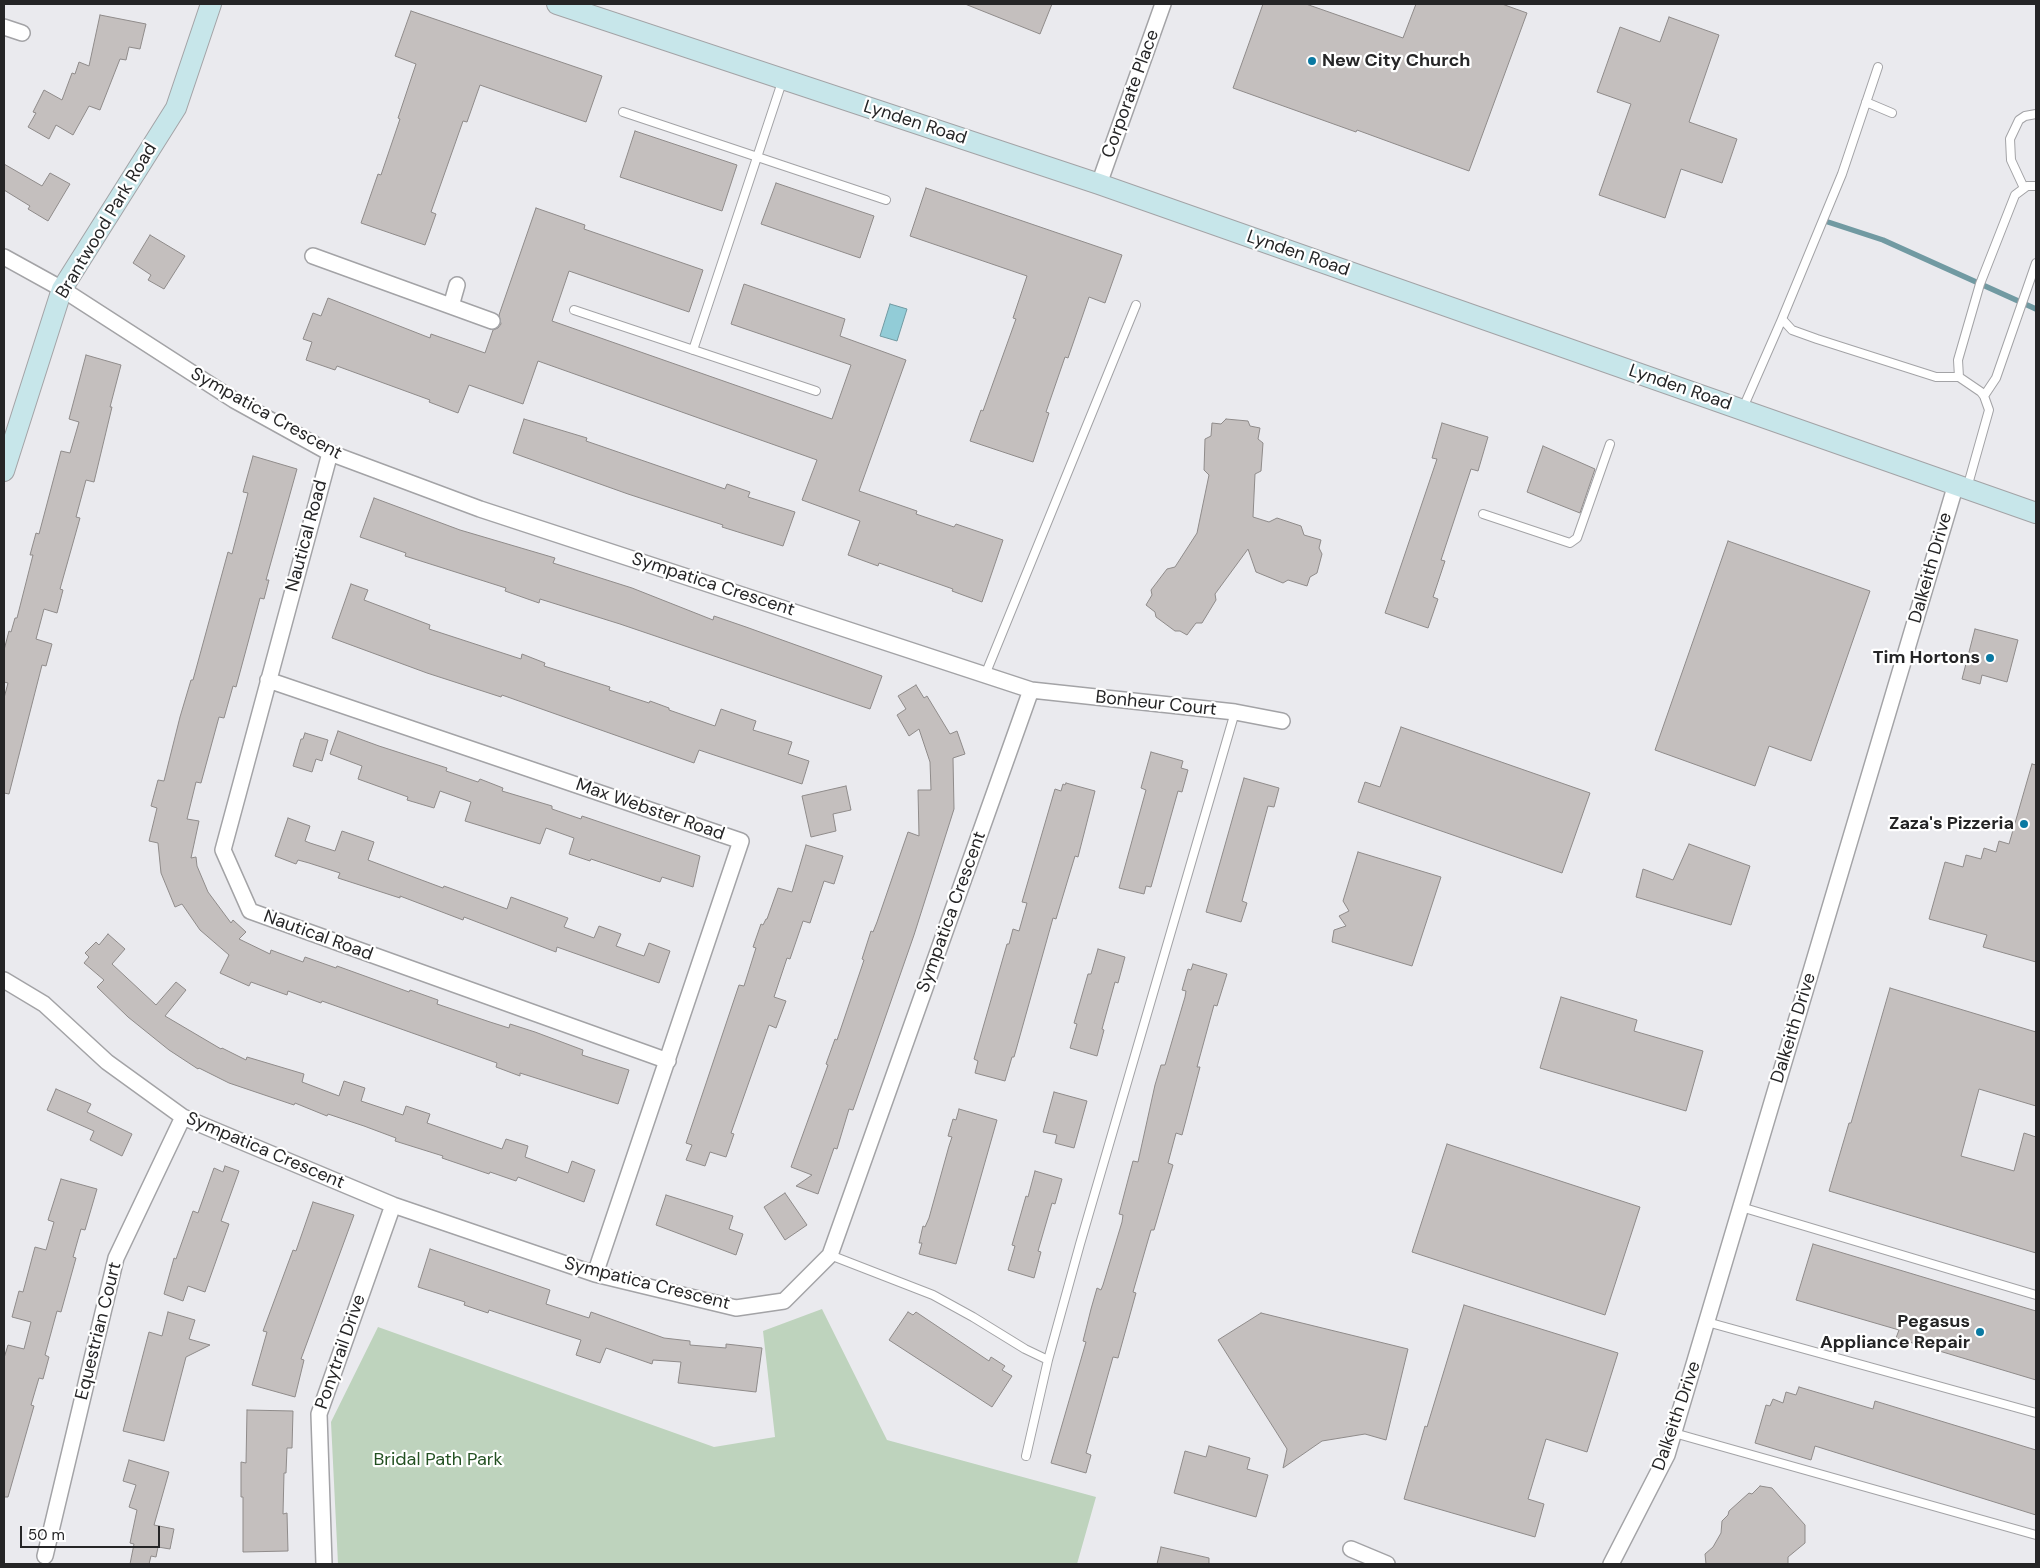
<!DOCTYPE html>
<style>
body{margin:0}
#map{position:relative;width:2040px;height:1568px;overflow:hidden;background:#eaeaee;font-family:"DM Sans",sans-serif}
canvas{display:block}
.frame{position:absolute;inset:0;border:5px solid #252526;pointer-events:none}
.scale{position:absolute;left:20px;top:1526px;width:140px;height:22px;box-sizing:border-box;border:2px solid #252526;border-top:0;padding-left:6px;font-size:15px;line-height:18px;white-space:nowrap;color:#252526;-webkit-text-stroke:4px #fff;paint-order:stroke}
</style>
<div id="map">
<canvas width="2040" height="1568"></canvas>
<div class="frame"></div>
<div class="scale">50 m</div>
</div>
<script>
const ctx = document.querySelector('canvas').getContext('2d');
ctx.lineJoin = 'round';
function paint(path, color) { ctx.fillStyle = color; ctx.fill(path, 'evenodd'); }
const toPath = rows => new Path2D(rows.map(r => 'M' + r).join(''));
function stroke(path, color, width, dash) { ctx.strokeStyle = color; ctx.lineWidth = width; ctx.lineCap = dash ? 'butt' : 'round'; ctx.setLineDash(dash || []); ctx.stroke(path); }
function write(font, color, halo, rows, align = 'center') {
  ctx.font = font + ' "DM Sans",sans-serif'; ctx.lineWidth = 4.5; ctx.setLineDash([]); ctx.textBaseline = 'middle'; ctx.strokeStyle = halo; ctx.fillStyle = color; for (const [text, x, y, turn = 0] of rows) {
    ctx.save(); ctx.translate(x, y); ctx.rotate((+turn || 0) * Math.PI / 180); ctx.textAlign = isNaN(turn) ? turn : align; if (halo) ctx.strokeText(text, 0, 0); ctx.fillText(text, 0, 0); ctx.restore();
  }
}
paint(toPath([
 [822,1309,887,1440,1096,1497,1077,1564,338,1564,331,1422,378,1327,714,1447,775,1437,763,1331]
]), '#bed3bd');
const water = toPath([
 [890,304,907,309,897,341,880,336,890,304]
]);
paint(water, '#92ccd7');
stroke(water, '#719aa2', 1);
stroke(toPath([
 [1828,222,1883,240,2036,309]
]), '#719aa2', 5.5);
const building = toPath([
 [965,4,1052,4,1040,34,965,4],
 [1263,4,1306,4,1403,38,1416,4,1502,4,1527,13,1469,171,1357,130,1356,132,1233,88,1263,4],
 [411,11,602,76,586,122,480,85,467,122,463,121,431,212,436,214,425,245,361,223,378,174,381,175,400,119,398,118,416,64,395,56,411,11],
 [100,15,146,24,140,49,129,47,126,60,120,59,100,110,89,106,73,135,56,125,49,139,28,127,36,113,33,112,44,90,62,100,72,73,75,74,79,62,89,66,100,15],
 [1669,17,1719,35,1689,122,1737,139,1722,183,1681,169,1665,218,1599,195,1631,104,1597,92,1620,27,1660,42,1669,17],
 [635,131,737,165,722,211,620,177,635,131],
 [4,164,42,186,50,173,70,184,48,221,28,209,30,206,4,190,4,164],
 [776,183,874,216,860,258,761,224,776,183],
 [926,188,1122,255,1105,303,1089,297,1068,358,1065,357,1046,412,1049,413,1033,462,970,441,981,410,983,411,1016,319,1013,318,1027,276,910,236,926,188],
 [536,208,585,225,584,229,703,270,689,312,569,271,552,321,832,419,851,365,731,324,744,284,845,319,840,336,906,360,859,491,917,511,916,514,954,527,956,524,1003,540,982,602,952,591,953,589,879,563,878,566,848,555,860,521,802,500,817,460,538,361,523,404,469,385,458,413,429,402,430,400,337,366,335,370,306,360,312,342,303,339,313,313,321,316,328,298,430,338,431,334,485,353,493,330,498,328,501,324,499,315,536,208],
 [150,235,185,256,164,289,148,280,151,275,133,263,150,235],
 [86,355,121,365,110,407,112,407,94,482,86,480,76,517,80,518,60,589,63,590,57,613,44,609,36,639,52,644,46,666,42,665,9,794,4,793,4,698,8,683,4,682,4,650,9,631,11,632,15,618,17,618,33,555,30,555,36,533,39,534,61,451,70,453,79,422,69,419,86,355],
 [524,419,587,438,586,441,618,452,725,489,727,484,750,492,748,497,795,512,783,546,722,527,723,525,628,494,513,453,524,419],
 [1226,419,1248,421,1250,426,1260,428,1258,439,1263,443,1261,471,1255,474,1253,517,1269,522,1277,518,1301,526,1304,535,1321,540,1319,548,1322,554,1317,573,1310,577,1307,586,1288,580,1283,583,1256,572,1248,549,1215,594,1216,600,1202,623,1196,623,1187,635,1180,631,1175,631,1156,617,1155,612,1146,605,1152,595,1151,590,1167,569,1175,567,1197,533,1209,475,1204,470,1205,439,1211,436,1212,423,1221,424,1226,419],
 [1442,423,1488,437,1478,471,1471,469,1441,560,1445,561,1433,597,1438,599,1428,628,1385,613,1437,459,1432,458,1442,423],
 [1543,446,1595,469,1580,513,1527,492,1543,446],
 [253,456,297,469,266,580,269,580,264,599,260,598,236,687,233,686,224,718,219,717,201,783,196,782,187,819,199,821,191,858,196,857,197,866,208,892,231,923,233,920,246,932,239,939,270,954,271,950,303,962,305,957,336,968,337,966,409,992,410,990,438,1000,437,1004,490,1022,509,1028,510,1024,535,1032,583,1050,582,1055,629,1070,618,1104,520,1073,520,1076,496,1067,497,1063,322,1001,321,1003,288,991,287,995,251,982,249,986,220,973,229,955,200,930,182,904,175,907,161,873,158,843,149,841,157,808,151,806,158,780,164,781,180,717,191,680,193,680,228,552,232,554,248,493,243,492,253,456],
 [374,498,460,530,555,558,553,563,632,588,713,620,714,616,746,627,882,676,870,709,620,624,540,599,539,603,505,591,506,588,405,556,406,553,360,537,374,498],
 [1728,541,1870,591,1811,761,1769,746,1755,786,1655,750,1728,541],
 [351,584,368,590,364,600,430,625,429,629,521,659,522,654,545,663,544,666,610,687,609,690,649,703,650,701,669,708,669,710,715,726,721,709,756,721,753,730,792,742,788,754,809,761,802,784,699,750,694,763,502,695,501,697,427,673,332,638,351,584],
 [1975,629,2018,640,2007,682,1982,675,1980,684,1962,679,1975,629],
 [916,685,924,698,927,696,950,734,957,731,965,754,953,758,954,809,914,935,853,1110,849,1109,837,1149,834,1148,818,1194,796,1186,812,1175,791,1167,828,1065,826,1064,835,1039,837,1040,864,960,862,959,871,931,873,932,877,922,908,832,919,836,918,790,931,790,930,762,919,729,909,736,897,715,906,709,898,696,916,685],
 [1401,727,1590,793,1562,873,1358,802,1365,782,1380,787,1401,727],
 [338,731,379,746,447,768,446,771,478,782,480,779,503,788,502,791,552,806,552,809,581,819,582,816,700,856,693,887,662,877,660,882,591,859,590,861,569,854,574,838,546,828,540,844,465,821,471,802,440,791,434,808,407,800,408,797,358,779,362,766,330,754,338,731],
 [305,733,328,740,322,761,316,759,312,772,293,766,301,739,303,739,305,733],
 [1151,752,1183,761,1181,768,1188,770,1182,792,1178,791,1151,887,1146,886,1144,894,1119,888,1146,790,1141,788,1151,752],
 [2032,764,2036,765,2036,962,1983,947,1987,935,1929,919,1945,862,1963,867,1966,855,1981,859,1984,848,1996,852,1999,841,2009,844,2032,764],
 [1244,778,1279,788,1274,807,1268,806,1242,901,1247,903,1241,922,1206,912,1244,778],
 [1066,783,1095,791,1078,857,1075,856,1056,919,1053,918,1014,1057,1012,1057,1005,1081,975,1073,978,1061,974,1059,1007,944,1009,944,1013,929,1019,931,1027,903,1022,902,1055,789,1061,791,1063,784,1065,785,1066,783],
 [846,786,851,810,833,814,836,831,811,837,802,796,846,786],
 [288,818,310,826,305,841,310,843,335,851,342,831,374,842,368,860,443,888,444,886,507,909,511,897,568,918,564,927,594,938,599,926,621,934,616,946,644,956,649,943,670,951,659,983,557,947,556,952,464,917,463,920,400,896,400,898,338,878,340,873,309,863,298,860,296,864,275,856,288,818],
 [1689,844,1750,866,1731,925,1636,897,1643,869,1673,880,1689,844],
 [806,845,843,856,834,884,824,881,810,923,803,921,790,959,787,958,774,997,786,1001,776,1028,769,1025,731,1133,734,1134,726,1157,710,1152,705,1166,686,1160,692,1145,686,1143,739,985,744,986,756,948,753,947,761,924,763,925,766,919,767,919,778,888,792,892,806,845],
 [1358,852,1441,877,1412,966,1332,942,1334,930,1346,926,1339,916,1349,911,1343,901,1358,852],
 [108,934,125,949,112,964,156,1005,176,982,186,990,165,1016,221,1049,222,1048,246,1060,247,1057,304,1074,302,1082,339,1096,344,1081,365,1088,361,1101,403,1115,406,1106,430,1114,427,1123,502,1149,506,1139,528,1146,525,1157,568,1173,572,1161,595,1170,584,1202,518,1177,516,1181,490,1172,489,1174,442,1158,443,1156,395,1141,396,1138,364,1126,328,1114,327,1116,295,1103,294,1105,229,1083,199,1068,198,1069,169,1050,128,1017,97,987,104,980,84,963,89,957,85,953,96,942,99,945,108,934],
 [1098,949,1125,957,1118,983,1115,982,1102,1029,1104,1030,1097,1056,1070,1048,1077,1024,1074,1023,1088,974,1091,974,1098,949],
 [1193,964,1227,974,1217,1006,1214,1005,1197,1067,1200,1067,1182,1135,1176,1133,1168,1163,1173,1165,1154,1230,1151,1230,1133,1292,1136,1293,1118,1358,1113,1357,1086,1453,1091,1455,1086,1473,1051,1463,1086,1342,1083,1341,1091,1309,1097,1288,1101,1290,1103,1285,1122,1222,1123,1215,1119,1214,1133,1161,1138,1162,1155,1085,1161,1065,1165,1065,1185,997,1186,991,1182,990,1188,969,1191,970,1193,964],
 [1890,988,2036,1032,2036,1106,1979,1089,1961,1156,2014,1171,2024,1133,2036,1137,2036,1253,1829,1191,1849,1123,1851,1123,1890,988],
 [1561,997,1637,1020,1634,1031,1703,1051,1686,1111,1540,1068,1561,997],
 [56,1089,91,1104,87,1112,132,1134,122,1156,90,1140,94,1131,47,1110,56,1089],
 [1054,1092,1087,1101,1074,1148,1055,1143,1057,1135,1043,1132,1054,1092],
 [959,1109,997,1120,956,1264,919,1254,922,1243,919,1243,923,1226,925,1227,929,1218,949,1146,952,1137,948,1136,953,1119,956,1120,959,1109],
 [1447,1144,1640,1207,1605,1315,1412,1252,1447,1144],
 [225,1166,239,1171,221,1221,229,1224,205,1292,188,1286,183,1301,164,1294,174,1258,176,1259,193,1211,198,1213,214,1168,223,1172,225,1166],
 [1035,1171,1062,1179,1055,1204,1052,1203,1038,1251,1041,1252,1034,1278,1008,1270,1015,1246,1012,1245,1026,1196,1028,1197,1035,1171],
 [61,1179,97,1189,85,1230,81,1229,73,1257,76,1258,61,1312,57,1311,45,1355,49,1357,43,1379,39,1378,31,1405,34,1406,8,1497,4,1497,4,1358,8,1345,24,1349,31,1322,12,1317,19,1291,23,1292,35,1247,46,1250,54,1222,48,1220,61,1179],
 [785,1193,807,1225,785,1240,764,1207,785,1193],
 [666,1195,733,1216,729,1229,743,1234,736,1255,656,1225,666,1195],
 [313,1202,354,1215,301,1359,304,1360,295,1397,252,1385,267,1332,263,1331,293,1250,296,1251,313,1202],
 [1813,1244,2036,1311,2036,1380,1896,1338,1899,1330,1796,1300,1813,1244],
 [430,1249,550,1290,546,1304,589,1318,591,1312,664,1338,690,1341,690,1345,726,1348,726,1344,762,1348,756,1392,678,1383,681,1362,653,1360,652,1364,606,1348,600,1363,576,1355,581,1340,489,1310,488,1313,464,1305,465,1302,418,1287,430,1249],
 [1464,1305,1618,1353,1587,1452,1546,1439,1528,1499,1544,1504,1535,1537,1404,1499,1425,1426,1427,1427,1464,1305],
 [168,1312,195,1320,189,1339,210,1345,186,1357,164,1441,123,1431,149,1332,162,1336,168,1312],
 [908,1312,913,1315,916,1312,989,1361,991,1357,1005,1366,1002,1370,1012,1376,992,1407,889,1340,908,1312],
 [1261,1313,1408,1349,1386,1440,1365,1434,1322,1441,1283,1468,1287,1449,1218,1340,1261,1313],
 [1799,1387,1873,1409,1875,1401,2036,1450,2036,1515,1815,1446,1811,1460,1755,1443,1766,1405,1770,1406,1773,1399,1783,1403,1786,1392,1796,1395,1799,1387],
 [247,1410,293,1411,292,1448,287,1448,286,1473,284,1473,283,1514,287,1513,288,1551,243,1552,243,1497,241,1497,241,1462,246,1463,247,1410],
 [1209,1446,1250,1458,1247,1469,1268,1475,1256,1517,1174,1493,1185,1451,1206,1457,1209,1446],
 [129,1460,169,1472,154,1525,174,1529,170,1549,158,1547,156,1557,151,1556,149,1564,130,1564,134,1544,130,1543,137,1510,129,1507,136,1485,123,1481,129,1460],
 [1760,1486,1772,1488,1805,1525,1805,1543,1788,1557,1788,1564,1706,1564,1705,1554,1713,1547,1721,1533,1722,1521,1728,1515,1729,1511,1749,1493,1752,1494,1760,1486],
 [1161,1547,1209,1558,1209,1564,1157,1564,1161,1547]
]);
paint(building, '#c4bfbe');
stroke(building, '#8f8b8a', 1);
const lane = toPath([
 [1878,67,1842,174,1782,319,1792,330,1817,339,1936,377,1959,377],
 [1866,102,1892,113],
 [623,112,886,200],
 [2024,188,2011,160,2010,139,2019,120,2025,116,2036,114],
 [574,310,816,391],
 [693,350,783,79],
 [1984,396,1996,378,2036,263],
 [1743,408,1782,319],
 [1967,488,1989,410,1984,396,1981,392,1959,377,1958,360,1980,284,2015,195,2027,186,2036,186],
 [1483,514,1570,543,1577,538,1610,444],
 [985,675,1136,305],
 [1741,1207,2036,1295],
 [830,1255,933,1295,973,1317,1025,1349,1048,1360],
 [1707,1322,2036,1413],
 [1674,1433,2036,1535],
 [1026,1456,1048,1360,1080,1244,1235,712]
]);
const street = toPath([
 [4,27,22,33],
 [1099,184,1163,4],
 [313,256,492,321],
 [4,257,62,289,234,400,330,453,480,509,1031,690,1235,712,1282,721],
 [451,306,457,285],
 [330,453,223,850,250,911,668,1061],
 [268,680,741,841,595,1274],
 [4,980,44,1004,107,1062,183,1117,393,1205,595,1274,736,1308,784,1301,830,1255,1031,690],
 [1351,1549,1387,1564],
 [45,1556,116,1258,183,1117],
 [324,1564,319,1414,393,1205],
 [1611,1564,1667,1455,1956,484]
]);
const secondary = toPath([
 [557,4,1099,184,2036,513],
 [4,471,62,289,176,108,211,4]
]);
stroke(lane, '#a3a3a6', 10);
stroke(street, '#a3a3a6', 18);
stroke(secondary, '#a3a3a6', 22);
stroke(lane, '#fff', 8);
stroke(street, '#fff', 15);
stroke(secondary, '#c7e6ea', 20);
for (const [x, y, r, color] of [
 [1312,61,5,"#0a79a2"],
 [1990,658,5,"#0a79a2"],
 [2024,824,5,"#0a79a2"],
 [1980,1332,5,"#0a79a2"]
]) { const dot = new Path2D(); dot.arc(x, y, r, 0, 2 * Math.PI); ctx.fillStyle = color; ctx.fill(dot); stroke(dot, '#fff', 2); }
write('bold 18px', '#252526', '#fff', [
 ["New City Church",1322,61,"left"],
 ["Tim Hortons",1980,658],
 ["Zaza's Pizzeria",2014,824],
 ["Pegasus",1970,1322],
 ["Appliance Repair",1970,1343]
], 'right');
write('18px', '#252526', '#fff', [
 ["Corporate Place",1131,94,-70],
 ["Lynden Road",915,123,18],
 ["Brantwood Park Road",107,221,-59],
 ["Lynden Road",1298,254,19],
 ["Lynden Road",1680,388,19],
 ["Sympatica Crescent",266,414,29],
 ["Nautical Road",307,536,-75],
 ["Dalkeith Drive",1931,568,-74],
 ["Sympatica Crescent",713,585,18],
 ["Bonheur Court",1156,704,6],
 ["Max Webster Road",650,810,19],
 ["Sympatica Crescent",952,912,-70],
 ["Nautical Road",318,936,20],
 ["Dalkeith Drive",1794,1028,-73],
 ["Sympatica Crescent",265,1151,23],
 ["Sympatica Crescent",647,1284,14],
 ["Equestrian Court",99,1331,-76],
 ["Ponytrail Drive",341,1352,-71],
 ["Dalkeith Drive",1677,1416,-71]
]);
write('18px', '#225021', '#fff', [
 ["Bridal Path Park",438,1460]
]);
</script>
